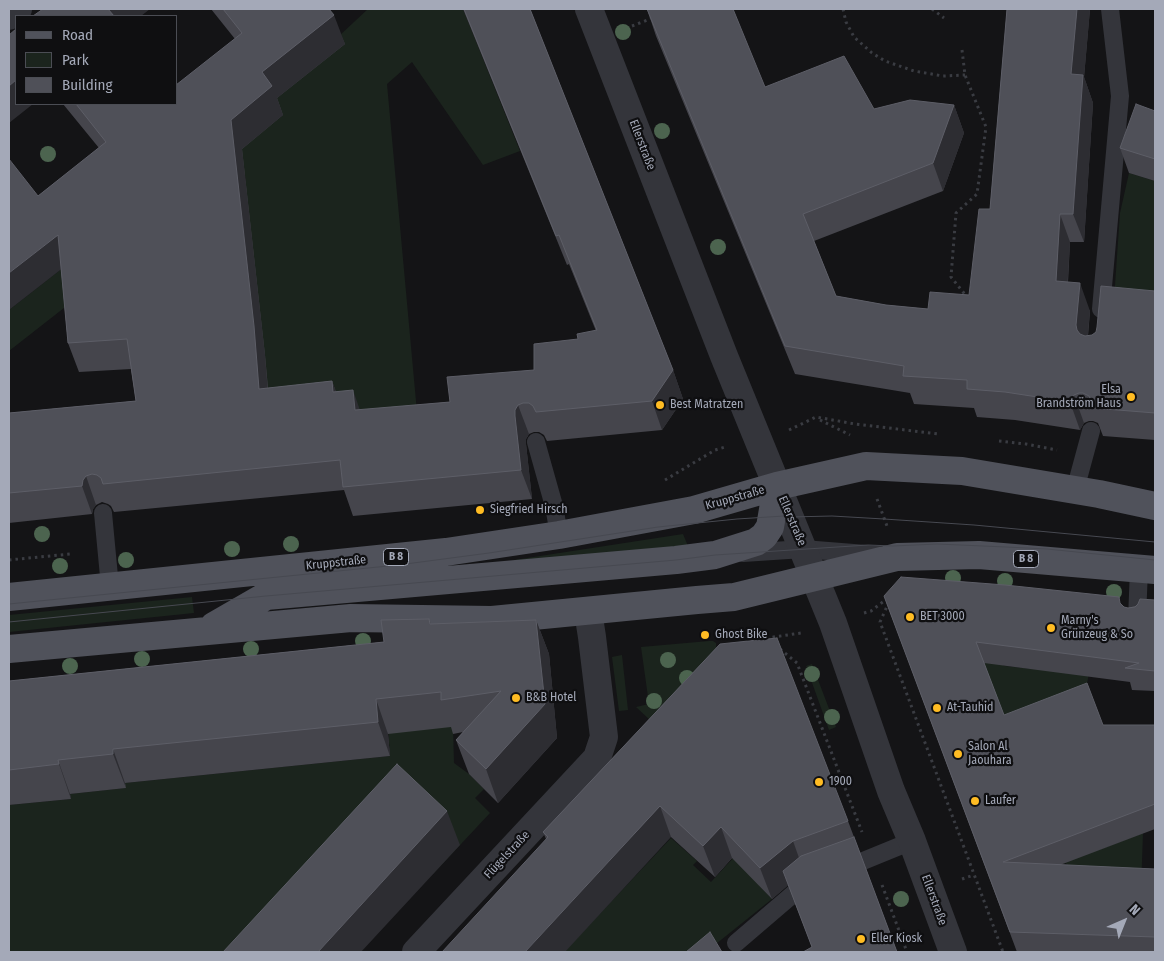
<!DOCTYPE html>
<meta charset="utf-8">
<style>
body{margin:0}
#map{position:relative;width:1164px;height:961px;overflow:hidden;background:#141416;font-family:"Fira Sans Condensed",sans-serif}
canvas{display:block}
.frame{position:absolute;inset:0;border:10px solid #a4a9b8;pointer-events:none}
.legend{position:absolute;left:15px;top:15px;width:162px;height:90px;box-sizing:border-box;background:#0f0f11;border:1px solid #4b4d54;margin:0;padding:6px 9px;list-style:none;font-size:15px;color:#a4a9b8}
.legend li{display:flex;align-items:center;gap:10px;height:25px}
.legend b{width:25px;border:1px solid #4b4d54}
.north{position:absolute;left:1099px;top:896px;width:50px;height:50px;-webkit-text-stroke:4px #0f0f11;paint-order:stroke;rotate:44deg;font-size:14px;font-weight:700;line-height:20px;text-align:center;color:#a4a9b8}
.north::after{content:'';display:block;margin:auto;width:18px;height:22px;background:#a4a9b8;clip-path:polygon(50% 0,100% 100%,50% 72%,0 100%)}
</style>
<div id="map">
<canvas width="1164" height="961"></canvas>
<div class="frame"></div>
<ul class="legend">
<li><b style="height:6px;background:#50525b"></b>Road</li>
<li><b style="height:14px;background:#1b241d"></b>Park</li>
<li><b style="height:14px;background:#4f5058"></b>Building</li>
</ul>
<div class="north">N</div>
</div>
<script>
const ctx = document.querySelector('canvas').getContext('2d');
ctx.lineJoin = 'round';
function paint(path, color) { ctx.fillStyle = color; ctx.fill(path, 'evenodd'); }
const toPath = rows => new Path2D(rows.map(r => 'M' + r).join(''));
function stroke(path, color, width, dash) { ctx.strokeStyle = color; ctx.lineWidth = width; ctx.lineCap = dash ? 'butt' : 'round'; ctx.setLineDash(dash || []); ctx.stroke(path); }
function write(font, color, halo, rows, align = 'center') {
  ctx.font = font + ' "Fira Sans Condensed",sans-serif'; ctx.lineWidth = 4.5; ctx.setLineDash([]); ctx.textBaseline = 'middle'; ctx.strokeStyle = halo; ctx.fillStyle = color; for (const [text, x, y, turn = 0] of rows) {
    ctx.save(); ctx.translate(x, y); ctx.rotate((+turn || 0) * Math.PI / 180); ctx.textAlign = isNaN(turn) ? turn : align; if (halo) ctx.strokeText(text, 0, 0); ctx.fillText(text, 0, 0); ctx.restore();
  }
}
paint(toPath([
 [368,9,463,9,520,151,483,165,412,62,387,84,419,434,270,418,246,192,246,178,239,171,9,351,9,310,73,260,235,154,283,115,273,101,344,44,339,36],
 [1129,173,1155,181,1155,318,1113,314,1120,213],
 [683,534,688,546,514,562,514,560],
 [192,597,194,613,9,632,9,615],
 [709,641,713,641,716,643,716,648,651,721,636,707,649,704,641,647],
 [963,646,1005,666,1033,669,1090,667,1087,684,1013,741],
 [622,655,628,710,619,711,612,657],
 [812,664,836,727,829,730,806,666],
 [453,726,454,763,469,774,484,789,475,798,490,813,433,874,382,827,266,952,10,952,9,951,9,805,71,799,70,794,125,788,125,783,390,756,388,728],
 [1123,779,1098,850,1143,833,1141,890,1070,874,1066,863,1059,865],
 [759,830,758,884,772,899,706,952,564,952,671,838,697,861,693,865,711,882]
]), '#1b241d');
stroke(toPath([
 [843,9,846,22,854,37,872,53,885,61,914,71,943,76,965,75],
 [932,9,944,18],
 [971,10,971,9],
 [632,26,650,19,654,16],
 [962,50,965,75,986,127,977,194,956,213,951,277,967,297],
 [820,420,850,435],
 [789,430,816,417,855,424,939,434],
 [999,441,1026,444,1057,450],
 [665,480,715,450,725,447],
 [877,499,887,526],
 [9,560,70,554],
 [889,602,880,622,1003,952],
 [864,613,871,611,888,598],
 [755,627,765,636],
 [741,631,767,638,801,633],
 [780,649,797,663,862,832],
 [962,879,974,875],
 [882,885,907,952]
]), '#3a3c42', 3, [2.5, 4]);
stroke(toPath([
 [1101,309,1120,96,1110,9],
 [536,442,554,506,559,535],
 [1075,490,1091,431],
 [103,513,110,587],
 [743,553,803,549,879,555],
 [1137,619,1139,569],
 [841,870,912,841],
 [736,943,792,895,808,882,812,881]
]), '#34353b', 18);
stroke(toPath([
 [9,16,18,9],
 [416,952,597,758,604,737,592,637,588,611]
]), '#34353b', 28);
stroke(toPath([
 [589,9,724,356,833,623,891,791,912,841,953,952]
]), '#34353b', 28);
stroke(toPath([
 [9,597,446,552,559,535,694,510,777,486,866,466,962,471,1099,494,1155,506],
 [214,626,266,596,676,560,715,555,756,542,764,536,770,527,777,486],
 [9,649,351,618,492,620,697,600,734,597,897,557,979,555,1155,570]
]), '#50525b', 28);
stroke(toPath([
 [9,604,398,565,489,553,658,527,737,519,784,516,790,517,832,516,884,519,974,525,1155,542],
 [9,622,266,596,676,560,715,555,868,545,893,546,937,544,1006,547,1047,549,1155,560]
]), '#474951', 1);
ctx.fillStyle = '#4c644f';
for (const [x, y] of [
 [623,32],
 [662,131],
 [48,154],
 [718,247],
 [42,534],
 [291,544],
 [232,549],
 [126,560],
 [60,566],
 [953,578],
 [1005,581],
 [1114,592],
 [363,641],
 [251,649],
 [142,659],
 [668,660],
 [70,666],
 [812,674],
 [687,678],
 [654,701],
 [832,717],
 [901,899]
]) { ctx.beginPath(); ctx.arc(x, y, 8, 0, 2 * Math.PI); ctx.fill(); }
paint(toPath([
 [211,9,329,9,345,44,277,98,283,115,242,149,265,355,268,388,332,381,336,392,360,410,450,402,534,370,578,339,596,331,569,264,567,265,463,9,530,9,673,370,683,399,662,430,547,441,544,435,539,432,534,432,529,434,526,439,526,444,532,499,353,516,344,490,114,512,111,506,108,504,102,502,96,505,93,509,92,514,9,523,9,413,136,401,131,369,79,372,68,343,61,270,38,196,99,148,63,104,176,104,235,39],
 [647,9,765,87,874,109,954,105,964,133,943,191,814,241,836,296,886,305,928,309,969,295,990,209,1007,9,1090,9,1084,77,1093,103,1084,242,1070,242,1068,282,1090,311,1088,336,1092,335,1155,291,1155,440,1103,436,1098,423,1093,421,1089,421,1084,423,1080,430,1015,420,977,417,974,408,914,404,910,393,795,374,656,36],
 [1155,111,1155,181,1129,173,1120,148],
 [884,596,1121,604,1124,607,1128,608,1155,600,1155,691,1132,690,1130,682,984,663,1004,715,1103,725,1155,725,1155,829,1060,865,1155,869,1155,952,1017,952],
 [429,619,431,624,536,620,549,654,557,738,498,803,469,774,456,740,463,732,453,734,451,727,388,734,390,756,125,783,126,788,70,794,71,799,9,805,9,681,384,642],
 [720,644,848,821,897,952,812,947,788,885,772,899,732,858,715,877,671,837,546,839,543,832]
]), '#45454c');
paint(toPath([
 [107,9,150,9,141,16,110,16],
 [1077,9,1090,9,1084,77,1093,103,1084,242,1073,214,1071,74],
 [334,15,345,44,277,98,283,115,242,149,265,355,270,418,259,389,231,120,262,72],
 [16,80,16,104,33,104,9,123,9,86],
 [954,105,964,133,943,191,933,163],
 [1060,214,1070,242,1066,309,1056,281],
 [58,235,68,264,9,310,9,273],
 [1080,283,1090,311,1086,354,1077,330,1076,325],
 [673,370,683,399,662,430,652,401],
 [332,381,343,410,333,392],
 [353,390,363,419,355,410],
 [1074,395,1084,423,1080,430,1070,402],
 [518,405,529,434,526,439,526,444,532,499,521,470,515,416,515,410],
 [86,476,96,505,93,509,92,514,82,486,83,480],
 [536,620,549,654,557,738,498,803,486,769],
 [376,699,388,734,390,756,378,722],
 [113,749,125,783,126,788,113,754],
 [58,760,70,794,71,799,59,764],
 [660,806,671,837,565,952,525,952],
 [447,811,460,845,361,952,318,952],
 [721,827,732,858,715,877,703,846],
 [793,841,804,872,772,899,760,868]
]), '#2d2d32');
const building = toPath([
 [43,9,108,9,114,16,33,16,43,9],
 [223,9,329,9,334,15,262,72,272,86,231,120,254,326,259,389,332,381,333,392,353,390,355,410,450,402,447,377,534,370,534,344,578,339,577,334,597,330,559,235,556,236,464,9,530,9,673,370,652,401,536,412,533,406,529,403,523,403,518,405,515,410,515,416,521,470,343,487,340,460,103,484,101,478,97,475,92,474,86,476,83,480,82,486,9,493,9,413,136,401,127,339,68,343,58,235,9,273,9,159,38,196,106,142,76,104,176,104,176,85,242,33,223,9],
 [647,9,733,9,765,87,844,56,874,109,910,100,954,105,933,163,803,214,836,296,886,305,928,309,930,292,969,295,979,209,990,209,1007,9,1077,9,1071,74,1083,75,1073,214,1060,214,1056,281,1080,283,1076,325,1077,330,1080,334,1085,336,1092,335,1096,332,1097,327,1101,286,1155,291,1155,413,1093,408,1093,405,1091,405,1091,401,1089,396,1083,393,1079,393,1074,395,1070,402,1005,392,967,389,967,380,903,376,904,366,785,346,647,9],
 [16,29,16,80,9,86,9,35,16,29],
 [1136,104,1155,111,1155,159,1120,148,1136,104],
 [901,577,1005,585,1119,597,1120,603,1124,607,1128,608,1135,607,1138,604,1140,599,1155,600,1155,671,1125,668,1139,663,976,642,1004,715,1087,683,1103,725,1155,725,1155,804,1003,862,1155,869,1155,937,1010,932,884,596,901,577],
 [429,619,430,624,536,620,545,704,486,769,456,740,501,691,441,700,441,692,376,699,378,722,113,749,113,754,58,760,59,764,9,770,9,681,384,642,381,620,429,619],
 [777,638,848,821,793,841,760,868,721,827,703,846,660,806,525,952,442,952,548,837,543,832,720,644,777,638],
 [397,764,447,811,318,952,223,952,397,764],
 [854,837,897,952,803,952,812,947,783,871,801,856,854,837],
 [710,932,722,952,686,952,710,932]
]);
paint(building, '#4f5058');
stroke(building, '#5d5e67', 1);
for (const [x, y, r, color] of [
 [1131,397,5,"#ffbc23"],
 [660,405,5,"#ffbc23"],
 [480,510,5,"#ffbc23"],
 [910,617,5,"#ffbc23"],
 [1051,628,5,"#ffbc23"],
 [705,635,5,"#ffbc23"],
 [516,698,5,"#ffbc23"],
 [937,708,5,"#ffbc23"],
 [958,754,5,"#ffbc23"],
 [819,782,5,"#ffbc23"],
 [975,801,5,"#ffbc23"],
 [861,939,5,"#ffbc23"]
]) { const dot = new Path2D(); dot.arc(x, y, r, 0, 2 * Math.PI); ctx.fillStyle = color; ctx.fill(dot); stroke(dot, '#0f0f11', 2); }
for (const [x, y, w] of [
 [396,557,25],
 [1026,559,25]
]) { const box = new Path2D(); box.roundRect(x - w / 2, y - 8.5, w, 17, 4); ctx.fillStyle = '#0f0f11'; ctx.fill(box); stroke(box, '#a4a9b8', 1); }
write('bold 11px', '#a4a9b8', null, [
 ["B 8",396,557],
 ["B 8",1026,559]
]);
write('12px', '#a4a9b8', '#0f0f11', [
 ["Ellerstraße",642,145,69],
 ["Kruppstraße",735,498,-16],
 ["Ellerstraße",792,521,67],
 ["Kruppstraße",336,563,-6],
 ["Flügelstraße",507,855,-47],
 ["Ellerstraße",934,900,70]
]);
write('12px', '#a4a9b8', '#0f0f11', [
 ["Elsa",1121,390,"right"],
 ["Brandström Haus",1121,404,"right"],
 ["Best Matratzen",670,405],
 ["Siegfried Hirsch",490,510],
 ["BET 3000",920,617],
 ["Marny's",1061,621],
 ["Grünzeug & So",1061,635],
 ["Ghost Bike",715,635],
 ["B&B Hotel",526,698],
 ["At-Tauhid",947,708],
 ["Salon Al",968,747],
 ["Jaouhara",968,761],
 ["1900",829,782],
 ["Laufer",985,801],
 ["Eller Kiosk",871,939]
], 'left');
</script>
